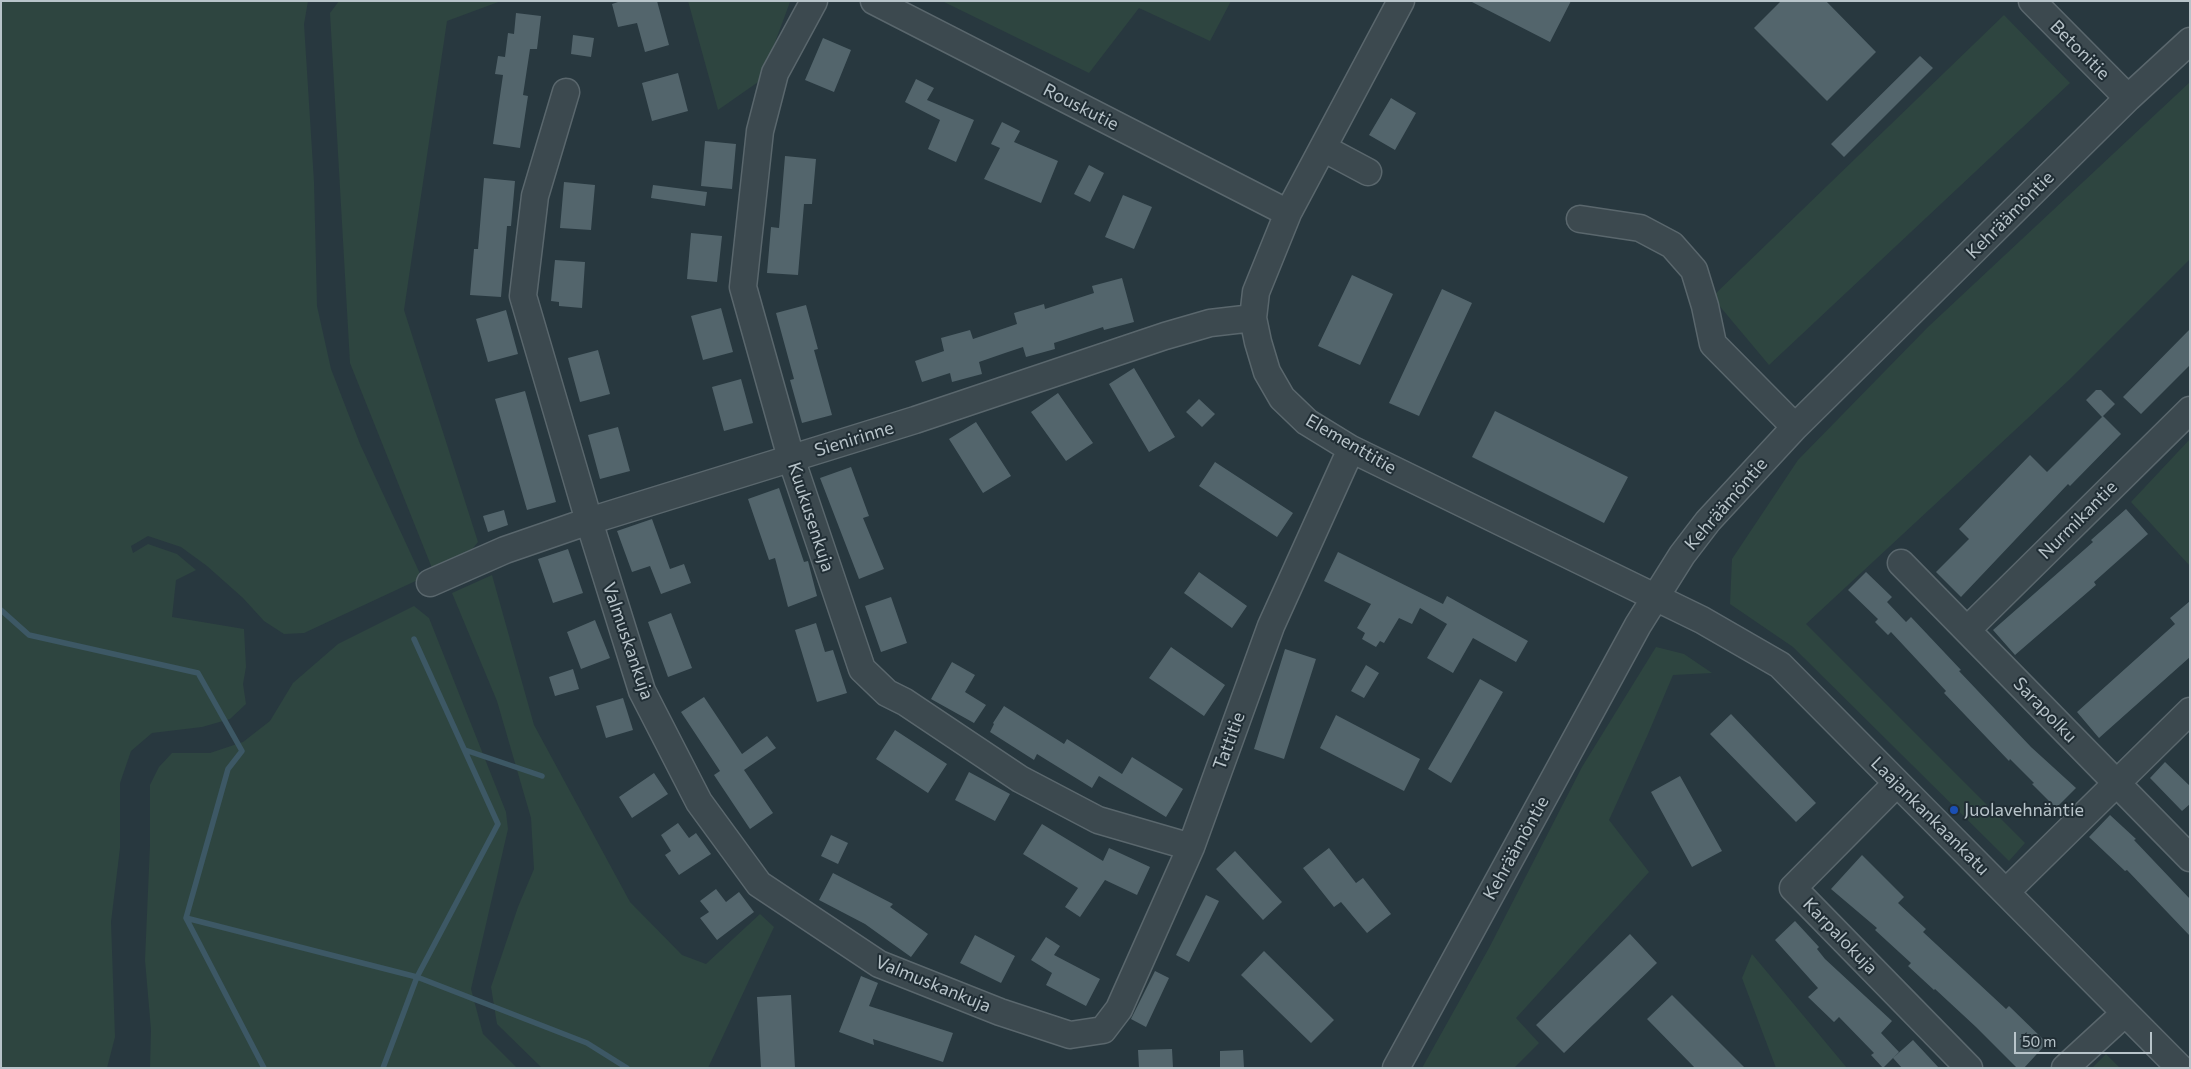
<!DOCTYPE html>
<meta charset="utf-8">
<style>
body{margin:0}
#map{position:relative;width:2191px;height:1069px;overflow:hidden;background:#28383f;font-family:Commissioner,sans-serif}
canvas{display:block}
.frame{position:absolute;inset:0;border:2px solid #b8c4ca;pointer-events:none}
.scale{position:absolute;left:2014px;top:1032px;width:138px;height:22px;box-sizing:border-box;border:2px solid #b8c4ca;border-top:0;padding-left:6px;font-size:15px;line-height:18px;white-space:nowrap;color:#b8c4ca;-webkit-text-stroke:4px #212e35;paint-order:stroke}
</style>
<div id="map">
<canvas width="2191" height="1069"></canvas>
<div class="frame"></div>
<div class="scale">50 m</div>
</div>
<script>
const ctx = document.querySelector('canvas').getContext('2d');
ctx.lineJoin = 'round';
function paint(path, color) { ctx.fillStyle = color; ctx.fill(path, 'evenodd'); }
const toPath = rows => new Path2D(rows.map(r => 'M' + r).join(''));
function stroke(path, color, width, dash) { ctx.strokeStyle = color; ctx.lineWidth = width; ctx.lineCap = dash ? 'butt' : 'round'; ctx.setLineDash(dash || []); ctx.stroke(path); }
function write(font, color, halo, rows, align = 'center') {
  ctx.font = font + ' Commissioner,sans-serif'; ctx.lineWidth = 4; ctx.setLineDash([]); ctx.textBaseline = 'middle'; ctx.strokeStyle = halo; ctx.fillStyle = color; for (const [text, x, y, turn = 0] of rows) {
    ctx.save(); ctx.translate(x, y); ctx.rotate((+turn || 0) * Math.PI / 180); ctx.textAlign = isNaN(turn) ? turn : align; if (halo) ctx.strokeText(text, 0, 0); ctx.fillText(text, 0, 0); ctx.restore();
  }
}
paint(toPath([
 [1,1,308,1,304,24,314,182,317,306,331,369,360,444,422,578,304,633,284,634,264,621,243,598,207,566,181,547,148,536,131,546,133,553,148,544,177,554,196,570,176,580,172,617,244,629,246,667,243,684,246,704,230,719,202,727,152,733,131,751,120,783,120,848,111,922,115,1037,107,1068,1,1068],
 [339,1,501,1,447,21,404,310,478,542,460,564,436,578,350,363,330,13],
 [688,1,790,2,761,80,718,110],
 [942,1,1231,1,1210,41,1139,8,1089,73],
 [2004,15,2070,83,1769,365,1712,297],
 [2190,82,2190,259,2069,380,1806,624,2025,843,2009,861,1793,647,1730,604,1732,559,1798,460,1928,327],
 [2190,439,2190,566,2131,502],
 [492,575,534,725,630,902,682,955,706,964,760,914,774,927,708,1068,542,1068,497,1024,491,987,518,907,534,869,531,818,497,701,452,593],
 [414,606,429,618,506,812,508,829,471,989,483,1034,517,1068,150,1068,151,1030,145,960,150,845,150,785,159,767,172,753,210,753,243,742,270,721,293,683,338,644],
 [1656,647,1684,654,1712,673,1673,675,1648,734,1609,820,1649,872,1516,1018,1539,1043,1514,1068,1422,1068,1489,948,1582,767],
 [1752,954,1847,1068,1776,1068,1742,978],
 [2106,1054,2120,1068,2092,1068]
]), '#2e4540');
stroke(toPath([
 [1,610,29,635,198,673,242,751,228,769,186,918,264,1068],
 [465,750,542,776],
 [186,918,417,977,587,1043,627,1068],
 [383,1068,417,977,498,824,414,639]
]), '#3d5865', 5.5);
paint(toPath([
 [621,1,657,1,669,45,645,52,637,23,618,27,612,4],
 [1470,1,1571,1,1550,42],
 [1781,1,1826,1,1876,52,1827,101,1754,28],
 [516,13,541,16,537,49,530,49,523,95,528,96,520,148,493,144,503,75,495,74,498,56,505,57,508,33,514,34],
 [573,35,594,38,591,57,571,54],
 [823,38,851,50,834,92,805,80],
 [1920,56,1933,68,1844,157,1831,144],
 [678,73,688,111,652,121,642,83],
 [916,79,934,88,927,100,974,120,956,162,928,149,940,120,905,102],
 [1391,98,1416,113,1395,150,1369,135],
 [1002,122,1020,131,1014,142,1058,161,1041,203,984,179,1000,148,991,144],
 [705,141,736,144,732,189,701,186],
 [785,156,816,159,812,204,804,204,798,275,767,273,771,227,779,228],
 [1089,165,1104,173,1090,202,1074,194],
 [484,178,515,181,511,226,507,226,501,297,470,295,474,249,478,249],
 [564,182,595,185,591,230,560,228],
 [653,185,707,192,705,206,651,198],
 [1123,195,1152,207,1134,249,1105,237],
 [691,233,722,236,717,282,687,279],
 [555,260,585,262,582,308,559,306,559,302,551,301],
 [1352,275,1393,294,1360,365,1318,346],
 [1122,278,1134,322,1104,330,1103,327,1054,343,1055,349,1026,357,1023,347,1005,353,979,362,982,374,952,382,950,373,922,382,915,361,944,351,941,338,970,330,973,339,1017,324,1014,313,1044,304,1045,309,1094,293,1092,286],
 [1442,289,1472,303,1419,416,1389,403],
 [806,305,818,349,814,350,832,415,802,423,790,380,794,379,776,313],
 [721,308,733,352,703,360,691,316],
 [506,310,518,354,488,362,476,319],
 [2190,329,2190,365,2141,414,2123,397],
 [598,350,610,394,580,402,568,358],
 [1134,368,1175,437,1149,452,1109,384],
 [741,379,753,423,724,431,712,387],
 [2096,390,2101,390,2115,404,2102,417,2086,400],
 [525,391,556,502,527,510,495,399],
 [1058,393,1093,443,1066,461,1031,412],
 [1199,399,1215,414,1202,427,1186,412],
 [1495,411,1628,477,1604,523,1472,457],
 [2103,416,2121,434,2070,486,2068,484,1961,597,1936,572,1969,539,1959,529,2030,455,2047,472],
 [976,422,1011,476,983,493,949,439],
 [618,427,630,471,600,479,588,435],
 [1215,462,1293,513,1277,537,1199,486],
 [851,467,869,516,863,518,884,569,859,579,820,478],
 [779,488,804,562,808,561,817,596,788,607,775,558,769,560,748,499],
 [2126,509,2148,534,2094,582,2096,585,2015,655,1993,630,2093,542,2091,540],
 [504,510,508,525,488,532,483,516],
 [652,519,670,569,684,564,691,583,661,594,650,566,632,572,617,531],
 [568,549,583,593,553,603,538,559],
 [1338,552,1443,604,1447,596,1528,641,1516,662,1473,638,1453,673,1427,658,1447,624,1420,608,1412,624,1399,618,1384,643,1380,641,1376,647,1362,639,1365,633,1357,628,1371,604,1324,581],
 [1199,572,1247,606,1232,628,1184,593],
 [1866,572,1892,597,1887,602,1906,622,1911,617,1961,670,1959,671,2031,747,2076,788,2056,808,2032,784,2034,783,2010,759,2009,761,1944,693,1946,691,1891,632,1888,635,1875,622,1878,619,1848,590],
 [891,597,907,643,881,652,865,606],
 [2190,601,2190,657,2099,738,2077,712,2175,624,2170,618],
 [671,613,692,668,668,677,648,622],
 [595,620,610,658,581,669,567,632],
 [816,623,825,652,833,650,847,693,817,702,795,630],
 [1171,647,1225,685,1204,716,1149,678],
 [1285,649,1316,659,1284,759,1254,749],
 [952,662,975,675,965,692,986,705,974,723,931,699],
 [1366,665,1379,673,1364,698,1351,691],
 [573,669,579,689,555,696,549,677],
 [1480,679,1503,692,1451,783,1428,769],
 [704,697,742,754,767,736,776,748,744,770,773,813,750,829,714,775,720,771,681,712],
 [623,698,633,730,606,738,596,706],
 [1004,706,1064,744,1067,739,1122,774,1132,757,1183,789,1166,817,1099,776,1092,788,1037,754,1034,760,990,732,994,724,993,723],
 [1731,714,1816,803,1796,822,1710,734],
 [1336,715,1420,759,1404,791,1320,748],
 [895,730,947,764,928,793,876,759],
 [2165,762,2190,786,2190,804,2182,811,2150,778],
 [969,772,1010,794,995,821,955,800],
 [654,773,668,794,632,818,619,797],
 [1680,776,1722,851,1692,867,1651,792],
 [2110,815,2136,839,2134,840,2190,899,2190,936,2127,870,2125,871,2089,837],
 [678,823,689,838,696,833,711,854,679,875,665,855,671,851,661,835],
 [1042,824,1103,861,1109,848,1150,867,1137,895,1105,880,1080,917,1065,907,1078,888,1023,854],
 [831,835,848,843,838,864,821,856],
 [1329,848,1356,883,1363,878,1391,914,1367,933,1341,902,1334,907,1303,868],
 [1235,851,1282,902,1263,920,1216,869],
 [1862,855,1904,897,1898,903,1926,929,1923,932,2006,1009,2009,1006,2047,1043,2024,1068,2017,1068,1976,1027,1935,989,1934,990,1908,966,1911,963,1875,930,1877,928,1831,889],
 [833,873,893,904,890,907,928,934,911,957,865,924,819,900],
 [716,889,726,902,739,892,754,912,717,940,700,918,709,912,700,901],
 [1206,895,1219,901,1189,962,1176,955],
 [1795,921,1819,947,1817,949,1825,959,1892,1021,1881,1033,1899,1052,1883,1068,1871,1055,1874,1053,1839,1017,1834,1022,1808,997,1818,988,1775,940],
 [1630,934,1657,963,1564,1053,1536,1025],
 [975,935,1015,956,1001,983,960,963],
 [1046,937,1060,946,1054,955,1100,979,1086,1006,1046,985,1052,973,1031,960],
 [1264,951,1334,1020,1311,1043,1241,975],
 [1155,971,1169,978,1146,1027,1131,1019],
 [861,976,878,983,869,1006,953,1033,943,1062,873,1039,874,1045,839,1032],
 [791,995,795,1068,761,1068,757,997],
 [1672,995,1745,1068,1695,1068,1647,1019],
 [1913,1040,1939,1068,1902,1068,1893,1058],
 [1172,1049,1173,1068,1139,1068,1138,1050],
 [1243,1050,1244,1068,1220,1068,1220,1051]
]), '#53656c');
const minor = toPath([
 [814,1,775,73,760,131,743,287,791,458,862,669,887,693,905,702,1020,779,1098,820,1191,847],
 [874,1,1288,213],
 [1401,1,1288,213,1256,292,1253,318,1258,342,1267,372,1282,398,1307,422,1351,449,1702,620,1780,665,2180,1068],
 [2032,1,2128,98],
 [566,92,535,196,523,296,589,521,642,691,699,802,759,884,879,964,1000,1012,1070,1035,1103,1030,1119,1009,1191,847,1271,626,1351,449],
 [1323,148,1368,172],
 [1580,219,1640,228,1672,245,1694,270,1705,306,1713,344,1795,427],
 [1901,563,2190,858],
 [430,583,505,550,589,521,915,420,1165,336,1210,323,1253,318],
 [1967,630,2190,410],
 [1897,783,1793,888,1969,1068],
 [2006,892,2190,711],
 [1396,1068,1638,625,1682,555,1708,521,1795,427,2128,98,2190,41],
 [2065,1068,2125,1013]
]);
stroke(minor, '#5a676d', 29);
stroke(minor, '#3c494f', 26);
for (const [x, y, r, color] of [
 [1954,810,5,"#1a4fb4"]
]) { const dot = new Path2D(); dot.arc(x, y, r, 0, 2 * Math.PI); ctx.fillStyle = color; ctx.fill(dot); stroke(dot, '#212e35', 2); }
write('18px', '#b8c4ca', '#212e35', [
 ["Betonitie",2080,50,45],
 ["Rouskutie",1081,107,27],
 ["Kehräämöntie",2010,215,-45],
 ["Sienirinne",854,439,-17],
 ["Elementtitie",1351,444,30],
 ["Kehräämöntie",1726,504,-49],
 ["Kuukusenkuja",811,517,72],
 ["Nurmikantie",2078,520,-45],
 ["Valmuskankuja",628,641,71],
 ["Sarapolku",2045,710,46],
 ["Tattitie",1229,741,-70],
 ["Laajankankaankatu",1930,816,45],
 ["Kehräämöntie",1516,848,-61],
 ["Karpalokuja",1840,936,46],
 ["Valmuskankuja",933,984,22]
]);
write('18px', '#b8c4ca', '#212e35', [
 ["Juolavehnäntie",1964,810]
], 'left');
</script>
